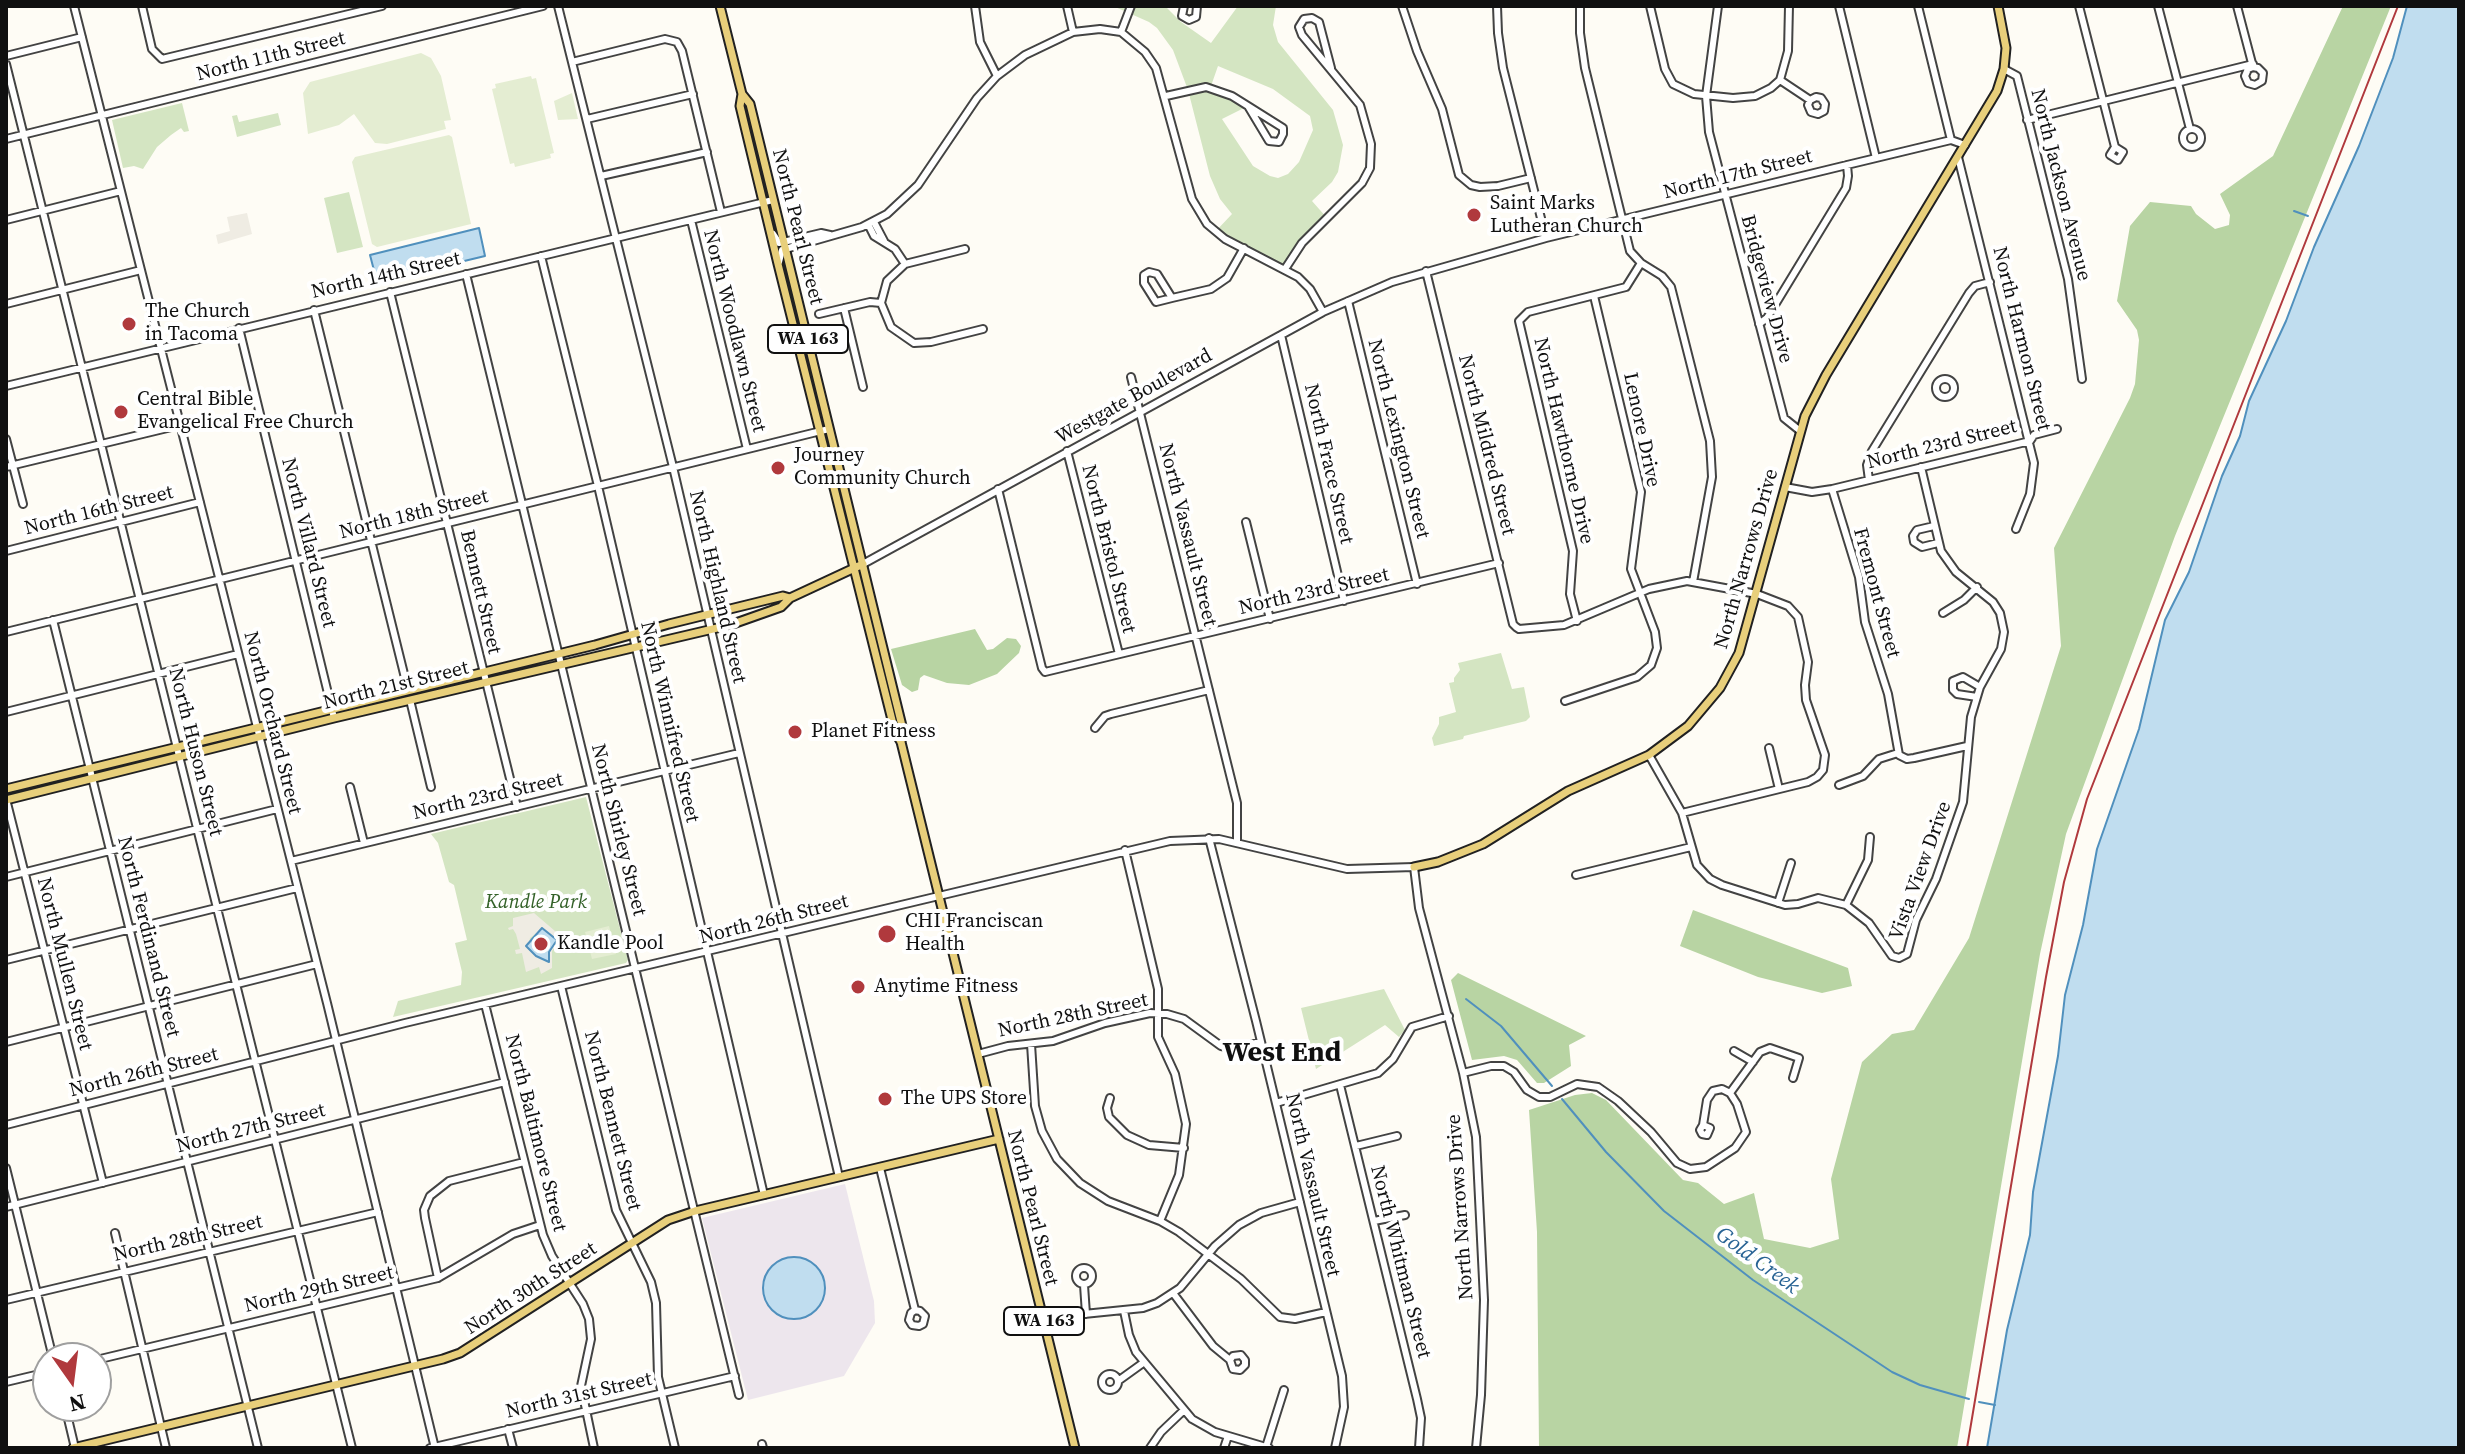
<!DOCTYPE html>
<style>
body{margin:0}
#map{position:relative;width:2465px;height:1454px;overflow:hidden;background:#fefcf5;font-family:"Source Serif 4",serif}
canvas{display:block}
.frame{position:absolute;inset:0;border:8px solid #101010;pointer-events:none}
.north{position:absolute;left:32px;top:1342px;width:80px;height:80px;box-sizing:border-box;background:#fff;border:2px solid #9f9f9f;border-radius:50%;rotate:166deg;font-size:22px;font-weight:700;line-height:32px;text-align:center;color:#101010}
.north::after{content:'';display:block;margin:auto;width:28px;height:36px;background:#b0393d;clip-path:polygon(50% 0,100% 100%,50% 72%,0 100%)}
</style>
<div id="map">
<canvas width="2465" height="1454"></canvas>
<div class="frame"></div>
<div class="north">N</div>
</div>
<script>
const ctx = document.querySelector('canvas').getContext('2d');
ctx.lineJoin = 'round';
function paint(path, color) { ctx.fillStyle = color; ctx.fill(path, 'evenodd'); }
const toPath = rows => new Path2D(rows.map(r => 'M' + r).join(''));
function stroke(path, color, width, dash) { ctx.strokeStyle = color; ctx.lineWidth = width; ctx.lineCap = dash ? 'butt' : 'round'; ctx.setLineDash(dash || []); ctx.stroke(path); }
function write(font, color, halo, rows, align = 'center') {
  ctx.font = font + ' "Source Serif 4",serif'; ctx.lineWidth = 8; ctx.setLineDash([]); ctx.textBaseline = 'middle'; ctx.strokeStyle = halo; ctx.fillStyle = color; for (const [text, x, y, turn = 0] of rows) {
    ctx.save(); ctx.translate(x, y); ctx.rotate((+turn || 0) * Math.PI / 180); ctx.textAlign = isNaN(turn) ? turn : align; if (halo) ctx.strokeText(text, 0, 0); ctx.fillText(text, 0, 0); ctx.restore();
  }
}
paint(toPath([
 [845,1184,874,1301,875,1323,844,1376,748,1400,702,1218]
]), '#ede6ed');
paint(toPath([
 [1113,6,1165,6,1181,22,1211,43,1238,6,1276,6,1273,25,1278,42,1333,110,1343,145,1338,172,1332,182,1312,201,1327,218,1302,243,1285,269,1215,232,1232,214,1220,199,1210,176,1188,90,1173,50,1157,28,1149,22],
 [1218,66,1273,89,1310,116,1313,130,1299,162,1288,174,1278,178,1270,176,1253,166,1222,119,1248,106,1211,86],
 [182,103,189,131,184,132,181,128,171,135,157,147,143,169,134,166,123,168,112,120],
 [278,113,281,125,237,137,232,116,237,115,239,122],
 [349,192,363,247,337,253,324,198],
 [1501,653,1512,689,1524,687,1530,717,1526,721,1464,736,1463,739,1434,746,1432,738,1439,724,1439,717,1456,712,1449,683,1454,682,1454,678,1460,670,1458,663],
 [586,797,628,960,626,963,393,1017,398,1001,461,985,462,972,455,943,467,940,454,885,449,882,438,843,431,834],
 [1384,989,1405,1030,1399,1037,1385,1025,1316,1069,1301,1008]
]), '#d4e5c2');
paint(toPath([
 [2343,6,2391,6,2175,536,2066,834,2040,954,1957,1448,1539,1448,1537,1232,1529,1110,1575,1095,1592,1093,1606,1100,1683,1180,1698,1183,1724,1204,1754,1193,1764,1239,1810,1248,1839,1239,1831,1179,1862,1062,1892,1034,1914,1030,1969,938,2061,646,2054,548,2130,398,2135,384,2139,340,2137,330,2117,301,2130,226,2150,202,2191,206,2196,214,2215,229,2229,225,2230,215,2220,194,2273,156],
 [975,629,987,650,993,649,1007,638,1016,639,1021,646,1019,653,997,674,969,685,947,683,924,675,920,678,918,690,912,692,902,685,891,649],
 [1693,910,1848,968,1852,986,1822,993,1758,977,1680,946],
 [1458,973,1586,1036,1569,1045,1571,1066,1544,1083,1537,1083,1517,1060,1504,1056,1472,1060,1451,980]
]), '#b8d4a3');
paint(toPath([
 [421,53,431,58,441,76,451,120,444,121,446,129,387,144,375,143,354,114,339,125,308,134,303,93,310,82],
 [531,76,532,79,536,78,554,153,550,154,551,158,515,167,514,163,510,164,492,89,496,88,495,84],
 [572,93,578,119,558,120,554,101],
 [449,135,452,137,471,224,377,247,372,244,352,162,355,157],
 [609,926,616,954,592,959,585,932]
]), '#e4edd2');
paint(toPath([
 [247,213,252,234,218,244,216,235,230,231,227,217],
 [534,913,562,937,552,951,552,968,541,974,539,967,526,972,522,953,516,954,515,950,520,949,516,934,513,929,509,930,508,928,513,926,513,918],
 [542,929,556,941,540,958,528,949,530,938]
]), '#efece3');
const water = toPath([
 [2407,6,2459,6,2459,1448,1987,1448,2007,1330,2030,1235,2033,1192,2058,1056,2065,995,2083,925,2097,849,2139,729,2165,620,2189,572,2222,476,2240,436,2249,401,2286,321,2314,247,2359,146,2393,58,2407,6],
 [479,228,485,256,377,282,370,255,479,228],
 [542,928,557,940,549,952,549,962,536,956,526,946,542,928],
 '763 1288a31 31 0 1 1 62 0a31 31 0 1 1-62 0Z'
]);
paint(water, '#c0ddef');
stroke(water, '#5090bd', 2);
stroke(toPath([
 [2294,211,2308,216],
 [1466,999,1501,1026,1552,1086],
 [1562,1099,1606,1152,1664,1211,1753,1280,1892,1372,1920,1385,1969,1399],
 [1979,1402,1995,1405]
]), '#5090bd', 2);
const minor = toPath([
 [74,6,327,1003,435,1448],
 [142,6,152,49,162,59,382,6],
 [558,6,673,467,839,1177],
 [975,6,980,42,997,76],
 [1067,6,1073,32],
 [1184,6,1182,16,1189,20,1196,17,1197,6],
 [1402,6,1417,51,1442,109,1459,175,1471,185,1480,187,1498,186,1531,178],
 [1497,6,1498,33,1503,68,1546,238],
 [1580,6,1580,33,1585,68,1630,251,1641,263,1662,276,1671,287,1710,441,1712,477,1693,582],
 [1650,6,1665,69,1673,84,1694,94,1733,98,1755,96,1771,88,1780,80,1788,51,1789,6],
 [1718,6,1706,96,1709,132,1784,418,1799,430],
 [1839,6,1876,158],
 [1918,6,1951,140],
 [2079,6,2115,147,2123,152,2118,160,2110,155,2115,147],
 [2158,6,2190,129],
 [2237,6,2253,67,2258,68,2263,73,2262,81,2255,85,2248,83,2245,76,2248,69,2253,67],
 [1121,32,1131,6],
 [6,56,82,37],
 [572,62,665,39,677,42,682,51,721,212],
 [6,64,352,1448],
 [2004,69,2017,76,2068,279,2082,379],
 [1780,80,1810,100,1816,97,1821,98,1825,104,1824,111,1818,114,1811,112,1808,105,1810,100],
 [1166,96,1206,87,1232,96,1248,106,1269,141,1279,142,1283,134,1283,128,1248,106],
 [587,119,693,94],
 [2027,120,2253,64],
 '2183 138a9 9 0 1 1 18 0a9 9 0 1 1-18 0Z',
 [6,139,543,6],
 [1958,157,2034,463,2030,494,2016,529],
 [601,176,707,152],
 [6,220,121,191],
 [691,220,747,449],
 [874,222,884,241],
 [868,224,874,236,895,249,905,264],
 [773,234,779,243,821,233,830,235],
 [965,249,905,264,887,281,881,303,891,327,914,343,931,342,983,329],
 [541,256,598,486,764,1195],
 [779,262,782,250,862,227,887,214,918,185,977,98,997,76,1025,55,1073,32,1100,29,1121,32,1145,52,1156,68,1192,199,1207,224,1225,239,1298,277,1310,289,1323,312],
 [1285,269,1302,243,1362,183,1370,168,1371,144,1360,105,1302,35,1299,27,1304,19,1312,18,1319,22,1331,68],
 [1426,271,1513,624,1516,627,1519,629,1564,625,1649,589,1687,581,1757,594,1788,606,1798,617,1808,662,1805,685,1806,700,1825,755,1823,770,1817,777,1808,782,1682,813],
 [466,274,739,1395],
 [390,292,517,807],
 [1172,298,1156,302,1144,283,1144,275,1149,272,1157,274,1172,298,1211,289,1227,278,1244,248],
 [1348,301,1417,584],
 [6,304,141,270],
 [844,308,863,387],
 [314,310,408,690],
 [819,314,870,302,881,303],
 [1759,324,1767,318,1846,188,1848,176,1847,165],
 [239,328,334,718],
 [1281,335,1344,601],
 [1131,377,1237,803,1237,842],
 '1936 388a9 9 0 1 1 18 0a9 9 0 1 1-18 0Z',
 [6,386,773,200],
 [6,439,23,504],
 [1067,451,1119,654],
 [6,467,180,425],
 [1869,480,1867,465,1872,451,1969,293,1975,286,1990,282],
 [1785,487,1812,492,1832,489,2030,441,2034,435,2057,429],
 [998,489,1042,668,1045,672,1499,563],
 [1832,489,1859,577,1865,622,1888,694,1899,755,1907,759,1914,758,1967,746],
 [1246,522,1270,619],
 [1934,526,1917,530,1913,536,1914,542,1922,547,1938,543],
 [6,551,200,502],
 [863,564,1323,312,1392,282,1546,238,1847,165,1951,140,1965,145],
 [1943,613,1964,600,1977,587],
 [53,620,258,1448],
 [1577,621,1570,594,1573,551,1519,321,1528,312,1626,287,1641,263],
 [6,632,829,429],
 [1977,697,1957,694,1953,690,1953,681,1963,677,1980,687],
 [410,700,431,787],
 [1565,701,1637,677,1651,665,1657,648,1655,632,1631,569,1641,492,1594,296],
 [6,712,238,654],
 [1095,728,1105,716,1111,714,1209,690],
 [1769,748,1779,789],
 [1649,755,1682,813,1697,865,1710,879,1722,885,1785,905,1798,904,1818,898,1846,905,1869,923,1892,956,1899,958,1907,954,1916,920,1936,879,1963,802,1971,717,1980,687,2001,649,2004,632,2000,613,1993,602,1956,572,1941,551,1921,467],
 [1839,785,1863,776,1879,759,1898,753],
 [350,787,364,843],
 [6,799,103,1183],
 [1209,838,1256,1021,1342,1376,1344,1407,1335,1448],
 [1125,850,1158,989,1158,1037,1175,1074,1186,1124,1179,1175,1160,1221],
 [291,861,739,753],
 [1576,875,1691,847],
 [6,877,277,809],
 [1778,903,1791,863],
 [1846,905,1868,860,1870,837],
 [6,960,297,888],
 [561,986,616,1210,651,1282,656,1303,658,1377,675,1448],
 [485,1004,543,1235,552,1256,583,1304,589,1319,591,1339,581,1386,594,1448],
 [6,1042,317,964],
 [1031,1044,1035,1106,1042,1131,1057,1159,1080,1183,1108,1201,1160,1221,1179,1232,1241,1279,1280,1317,1295,1319,1326,1312],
 [1734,1051,1753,1062],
 [978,1054,1008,1046,1053,1041,1105,1023,1150,1013,1167,1014,1184,1019,1221,1046,1232,1048,1261,1042],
 [1463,1073,1491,1066,1504,1066,1514,1072,1527,1090,1539,1097,1550,1097,1577,1084,1598,1087,1618,1101,1651,1132,1677,1163,1690,1169,1706,1167,1735,1148,1746,1132,1737,1104,1730,1093,1722,1089,1713,1091,1707,1100,1703,1125,1700,1130,1702,1134,1707,1135,1710,1128,1703,1125],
 [1340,1085,1417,1399,1421,1418,1419,1448],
 [1730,1093,1760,1052,1770,1048,1799,1058,1793,1078],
 [1110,1098,1107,1108,1109,1117,1127,1135,1149,1145,1184,1148],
 [1276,1103,1378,1073,1393,1059,1412,1027,1449,1016],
 [6,1125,405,1023,1170,841,1219,839,1347,869,1414,867,1419,908,1463,1073,1476,1137,1484,1300,1481,1395,1476,1448],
 [1356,1146,1397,1136],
 [6,1168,53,1358],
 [880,1168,915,1310,920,1311,925,1316,923,1324,919,1326,912,1325,909,1320,911,1313,915,1310],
 [6,1207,505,1082],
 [1374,1221,1405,1215],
 [115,1233,166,1448],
 '1076 1276a8 8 0 1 1 16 0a8 8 0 1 1-16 0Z',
 [438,1278,425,1218,424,1210,430,1196,449,1181,524,1162],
 [1084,1285,1086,1314],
 [1173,1293,1213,1346,1230,1360,1233,1369,1240,1370,1245,1365,1245,1360,1241,1355,1233,1356,1230,1360],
 [6,1300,378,1212],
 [1124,1311,1129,1335,1136,1352,1192,1419,1215,1432,1269,1448],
 [1044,1323,1074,1315,1143,1308,1157,1303,1180,1288,1215,1246,1239,1225,1261,1213,1300,1202],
 [96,1360,438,1278,513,1234,540,1225],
 '1102 1382a8 8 0 1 1 16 0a8 8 0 1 1-16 0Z',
 [1118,1381,1143,1363],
 [6,1382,48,1372],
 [65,1406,75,1448],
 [508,1429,513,1448],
 [762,1444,763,1448],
 [1266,1447,1284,1390],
 [430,1448,735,1376],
 [1150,1448,1161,1432,1184,1410],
 [1224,1448,1228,1436]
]);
const major = toPath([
 [720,6,742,94,740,106,778,264,895,732,901,742,1075,1448],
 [742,94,750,104,903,730,901,742],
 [6,789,595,645,669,624,783,596,790,598],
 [6,800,334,718,730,625,781,607,790,598,863,564],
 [1414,867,1438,862,1483,844,1568,791,1649,755,1688,726,1720,688,1739,653,1805,416,1826,375,1997,91,2004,69,2006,48,1998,6],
 [73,1448,443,1359,460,1353,668,1220,695,1211,999,1139]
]);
stroke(minor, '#434343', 10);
stroke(major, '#212121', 11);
stroke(minor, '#fff', 6);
stroke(major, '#e8cf7b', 7);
stroke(toPath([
 [1967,1448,2046,977,2064,882,2087,799,2398,6]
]), '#b0393d', 2);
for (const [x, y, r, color] of [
 [1474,215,8,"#b0393d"],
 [129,324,8,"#b0393d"],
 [121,412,8,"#b0393d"],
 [778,468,8,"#b0393d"],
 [795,732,8,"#b0393d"],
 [887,934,10,"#b0393d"],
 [541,944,8,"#b0393d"],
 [858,987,8,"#b0393d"],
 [885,1099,8,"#b0393d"]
]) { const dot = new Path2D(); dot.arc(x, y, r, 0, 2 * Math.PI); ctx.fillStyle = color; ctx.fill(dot); stroke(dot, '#fff', 3); }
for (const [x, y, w] of [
 [808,339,80],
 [1044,1321,80]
]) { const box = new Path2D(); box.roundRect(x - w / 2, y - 14, w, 28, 6); ctx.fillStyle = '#fff'; ctx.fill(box); stroke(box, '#101010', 2); }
write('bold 18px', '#101010', null, [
 ["WA 163",808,339],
 ["WA 163",1044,1321]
]);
write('20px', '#101010', '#fff', [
 ["North 11th Street",271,57,-14],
 ["North 17th Street",1738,175,-14],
 ["North Jackson Avenue",2060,185,76],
 ["North Pearl Street",797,227,76],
 ["North 14th Street",386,276,-13],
 ["Bridgeview Drive",1766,289,75],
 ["North Woodlawn Street",734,331,76],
 ["North Harmon Street",2021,339,76],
 ["Westgate Boulevard",1134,397,-29],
 ["Lenore Drive",1641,430,78],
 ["North Lexington Street",1398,439,76],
 ["North Hawthorne Drive",1563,441,77],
 ["North Mildred Street",1486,445,76],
 ["North 23rd Street",1942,445,-14],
 ["North Frace Street",1328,464,77],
 ["North 16th Street",99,511,-14],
 ["North 18th Street",414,515,-14],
 ["North Vassault Street",1187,535,76],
 ["North Villard Street",308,543,76],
 ["North Bristol Street",1108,549,76],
 ["North Narrows Drive",1747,559,-74],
 ["North Highland Street",717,587,77],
 ["Bennett Street",480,592,77],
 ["North 23rd Street",1314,592,-13],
 ["Fremont Street",1876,593,75],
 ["North 21st Street",396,686,-14],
 ["North Winnifred Street",669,722,77],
 ["North Orchard Street",272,723,76],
 ["North Huson Street",195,752,76],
 ["North 23rd Street",488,797,-13],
 ["North Shirley Street",618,830,76],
 ["Vista View Drive",1921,871,-70],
 ["North 26th Street",774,920,-14],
 ["North Ferdinand Street",148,937,76],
 ["North Mullen Street",64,964,76],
 ["North 28th Street",1073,1016,-12],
 ["North 26th Street",144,1073,-14],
 ["North Bennett Street",612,1121,76],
 ["North 27th Street",251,1129,-14],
 ["North Baltimore Street",535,1133,76],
 ["North Vassault Street",1312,1185,77],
 ["North Narrows Drive",1461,1207,-94],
 ["North Pearl Street",1032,1208,76],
 ["North 28th Street",188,1239,-13],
 ["North Whitman Street",1400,1262,76],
 ["North 30th Street",531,1289,-33],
 ["North 29th Street",319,1290,-13],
 ["North 31st Street",579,1396,-13]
]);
write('20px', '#101010', '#fff', [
 ["Saint Marks",1490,204],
 ["Lutheran Church",1490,227],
 ["The Church",145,312],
 ["in Tacoma",145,335],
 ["Central Bible",137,400],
 ["Evangelical Free Church",137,423],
 ["Journey",794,456],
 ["Community Church",794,479],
 ["Planet Fitness",811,732],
 ["CHI Franciscan",905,922],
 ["Health",905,945],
 ["Kandle Pool",557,944],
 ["Anytime Fitness",874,987],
 ["The UPS Store",901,1099]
], 'left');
write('italic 20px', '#336128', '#fff', [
 ["Kandle Park",536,903]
]);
write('italic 22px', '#286394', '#fff', [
 ["Gold Creek",1757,1261,36]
]);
write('bold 28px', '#101010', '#fff', [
 ["West End",1282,1054]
]);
</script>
